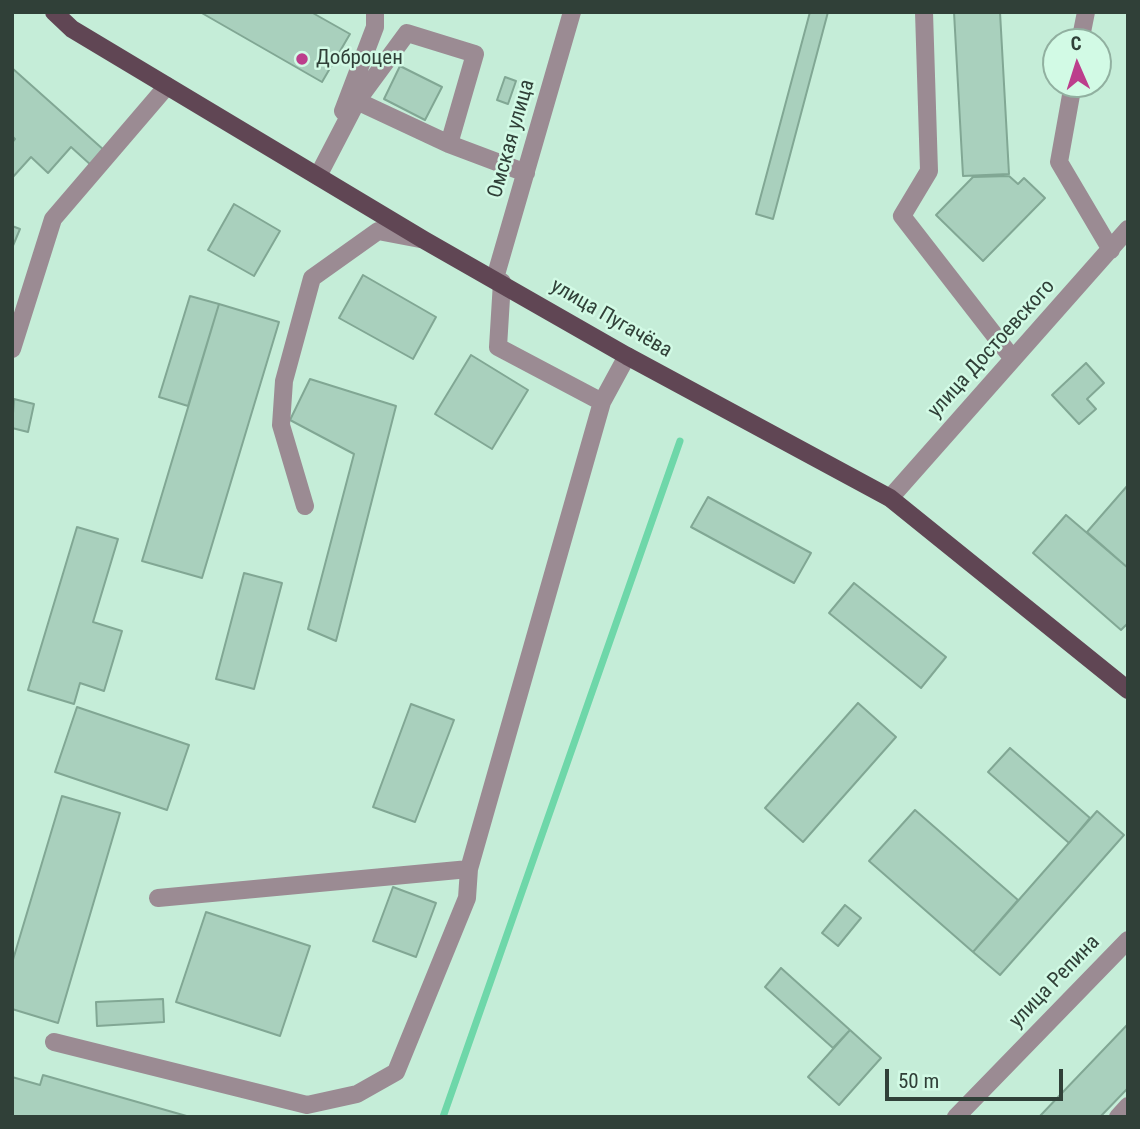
<!DOCTYPE html>
<meta charset="utf-8">
<style>
body{margin:0}
#map{position:relative;width:1140px;height:1129px;overflow:hidden;background:#c5edd8;font-family:"Roboto Condensed",sans-serif}
canvas{display:block}
.frame{position:absolute;inset:0;border:14px solid #304038;pointer-events:none}
.north{position:absolute;left:1042px;top:28px;width:70px;height:70px;box-sizing:border-box;background:#d2fae5;border:2px solid #91b0a0;border-radius:50%;rotate:357deg;font-size:19px;font-weight:700;line-height:28px;text-align:center;color:#304038}
.north::after{content:'';display:block;margin:auto;width:24px;height:32px;background:#bc3e8c;clip-path:polygon(50% 0,100% 100%,50% 72%,0 100%)}
.scale{position:absolute;left:885px;top:1069px;width:178px;height:32px;box-sizing:border-box;border:4px solid #304038;border-top:0;padding-left:9px;font-size:21px;line-height:24px;white-space:nowrap;color:#304038;-webkit-text-stroke:5px #d2fae5;paint-order:stroke}
</style>
<div id="map">
<canvas width="1140" height="1129"></canvas>
<div class="frame"></div>
<div class="north">С</div>
<div class="scale">50 m</div>
</div>
<script>
const ctx = document.querySelector('canvas').getContext('2d');
ctx.lineJoin = 'round';
const toPath = rows => new Path2D(rows.map(r => 'M' + r).join(''));
function stroke(path, color, width, dash) { ctx.strokeStyle = color; ctx.lineWidth = width; ctx.lineCap = dash ? 'butt' : 'round'; ctx.setLineDash(dash || []); ctx.stroke(path); }
function paint(path, color) { ctx.fillStyle = color; ctx.fill(path, 'evenodd'); }
function write(font, color, halo, rows, align = 'center') {
  ctx.font = font + ' "Roboto Condensed",sans-serif'; ctx.lineWidth = 5; ctx.setLineDash([]); ctx.textBaseline = 'middle'; ctx.strokeStyle = halo; ctx.fillStyle = color; for (const [text, x, y, turn = 0] of rows) {
    ctx.save(); ctx.translate(x, y); ctx.rotate((+turn || 0) * Math.PI / 180); ctx.textAlign = isNaN(turn) ? turn : align; if (halo) ctx.strokeText(text, 0, 0); ctx.fillText(text, 0, 0); ctx.restore();
  }
}
stroke(toPath([
 [443,1117,680,441]
]), '#6ed7a9', 7);
const building = toPath([
 [200,12,311,12,350,34,322,82,200,12],
 [810,12,828,12,773,219,756,214,810,12],
 [954,12,1000,12,1009,174,963,176,954,12],
 [400,66,442,87,425,120,384,99,400,66],
 [12,68,105,151,92,166,71,147,48,173,31,157,12,178,12,143,15,139,12,136,12,68],
 [505,77,516,81,508,104,497,100,505,77],
 [1009,176,1018,184,1024,178,1045,198,983,261,936,215,973,177,1009,176],
 [234,204,280,231,254,276,208,250,234,204],
 [12,226,20,229,12,248,12,226],
 [363,275,436,317,413,359,339,318,363,275],
 [190,296,219,304,188,406,159,397,190,296],
 [219,304,279,322,202,578,142,561,219,304],
 [471,355,528,390,492,449,435,414,471,355],
 [1086,363,1104,383,1087,399,1096,409,1079,424,1052,395,1086,363],
 [310,379,396,406,336,641,308,629,354,454,290,420,310,379],
 [14,399,34,404,28,432,12,428,14,399],
 [1128,485,1128,568,1087,532,1128,485],
 [708,497,811,553,794,583,691,527,708,497],
 [1066,515,1128,568,1128,623,1121,630,1033,553,1066,515],
 [77,527,118,539,93,622,122,631,104,691,80,683,74,704,28,690,77,527],
 [244,573,282,583,254,689,216,679,244,573],
 [854,583,946,657,921,688,829,613,854,583],
 [858,703,896,737,803,842,765,808,858,703],
 [411,704,454,720,415,822,373,807,411,704],
 [77,707,189,745,167,810,55,772,77,707],
 [1010,748,1090,818,1069,843,988,772,1010,748],
 [62,796,120,813,58,1023,12,1009,12,963,62,796],
 [915,810,1018,900,973,952,869,861,915,810],
 [1097,811,1124,835,1000,975,973,952,1097,811],
 [393,887,436,903,416,957,373,941,393,887],
 [845,905,861,918,838,946,822,933,845,905],
 [206,912,310,946,280,1036,176,1002,206,912],
 [781,968,850,1030,833,1048,765,987,781,968],
 [163,999,164,1022,97,1026,96,1002,163,999],
 [1128,1024,1128,1088,1100,1117,1039,1117,1128,1024],
 [850,1030,881,1058,839,1105,808,1077,850,1030],
 [43,1075,190,1117,12,1117,12,1077,40,1085,43,1075]
]);
paint(building, '#a9d0bd');
stroke(building, '#81a794', 2);
stroke(toPath([
 [924,12,929,171,902,216,1013,359],
 [1080,42,1086,12],
 [1073,84,1059,162,1111,250],
 [357,101,407,33,475,54,449,144],
 [343,111,375,27,375,12],
 [318,176,357,101,449,144,526,173],
 [495,278,572,12],
 [502,282,498,347,602,402],
 [12,349,53,219,167,86],
 [890,498,1128,229],
 [305,506,281,425,284,381,312,278,378,231,420,239],
 [158,898,469,869,602,402,627,356],
 [54,1042,307,1105,357,1094,396,1072,467,898,469,869],
 [956,1117,1128,940],
 [1118,1117,1128,1106]
]), '#9b8b93', 18);
stroke(toPath([
 [54,12,72,29,424,240,627,356,890,498,1128,690]
]), '#604654', 18);
for (const [x, y, r, color] of [
 [302,59,7,"#bc3e8c"]
]) { const dot = new Path2D(); dot.arc(x, y, r, 0, 2 * Math.PI); ctx.fillStyle = color; ctx.fill(dot); stroke(dot, '#d2fae5', 2.5); }
write('21px', '#304038', '#d2fae5', [
 ["Доброцен",316,59]
], 'left');
write('21px', '#304038', '#d2fae5', [
 ["Омская улица",512,139,-74],
 ["улица Пугачёва",611,319,30],
 ["улица Достоевского",992,349,-48],
 ["улица Репина",1055,982,-46]
]);
</script>
